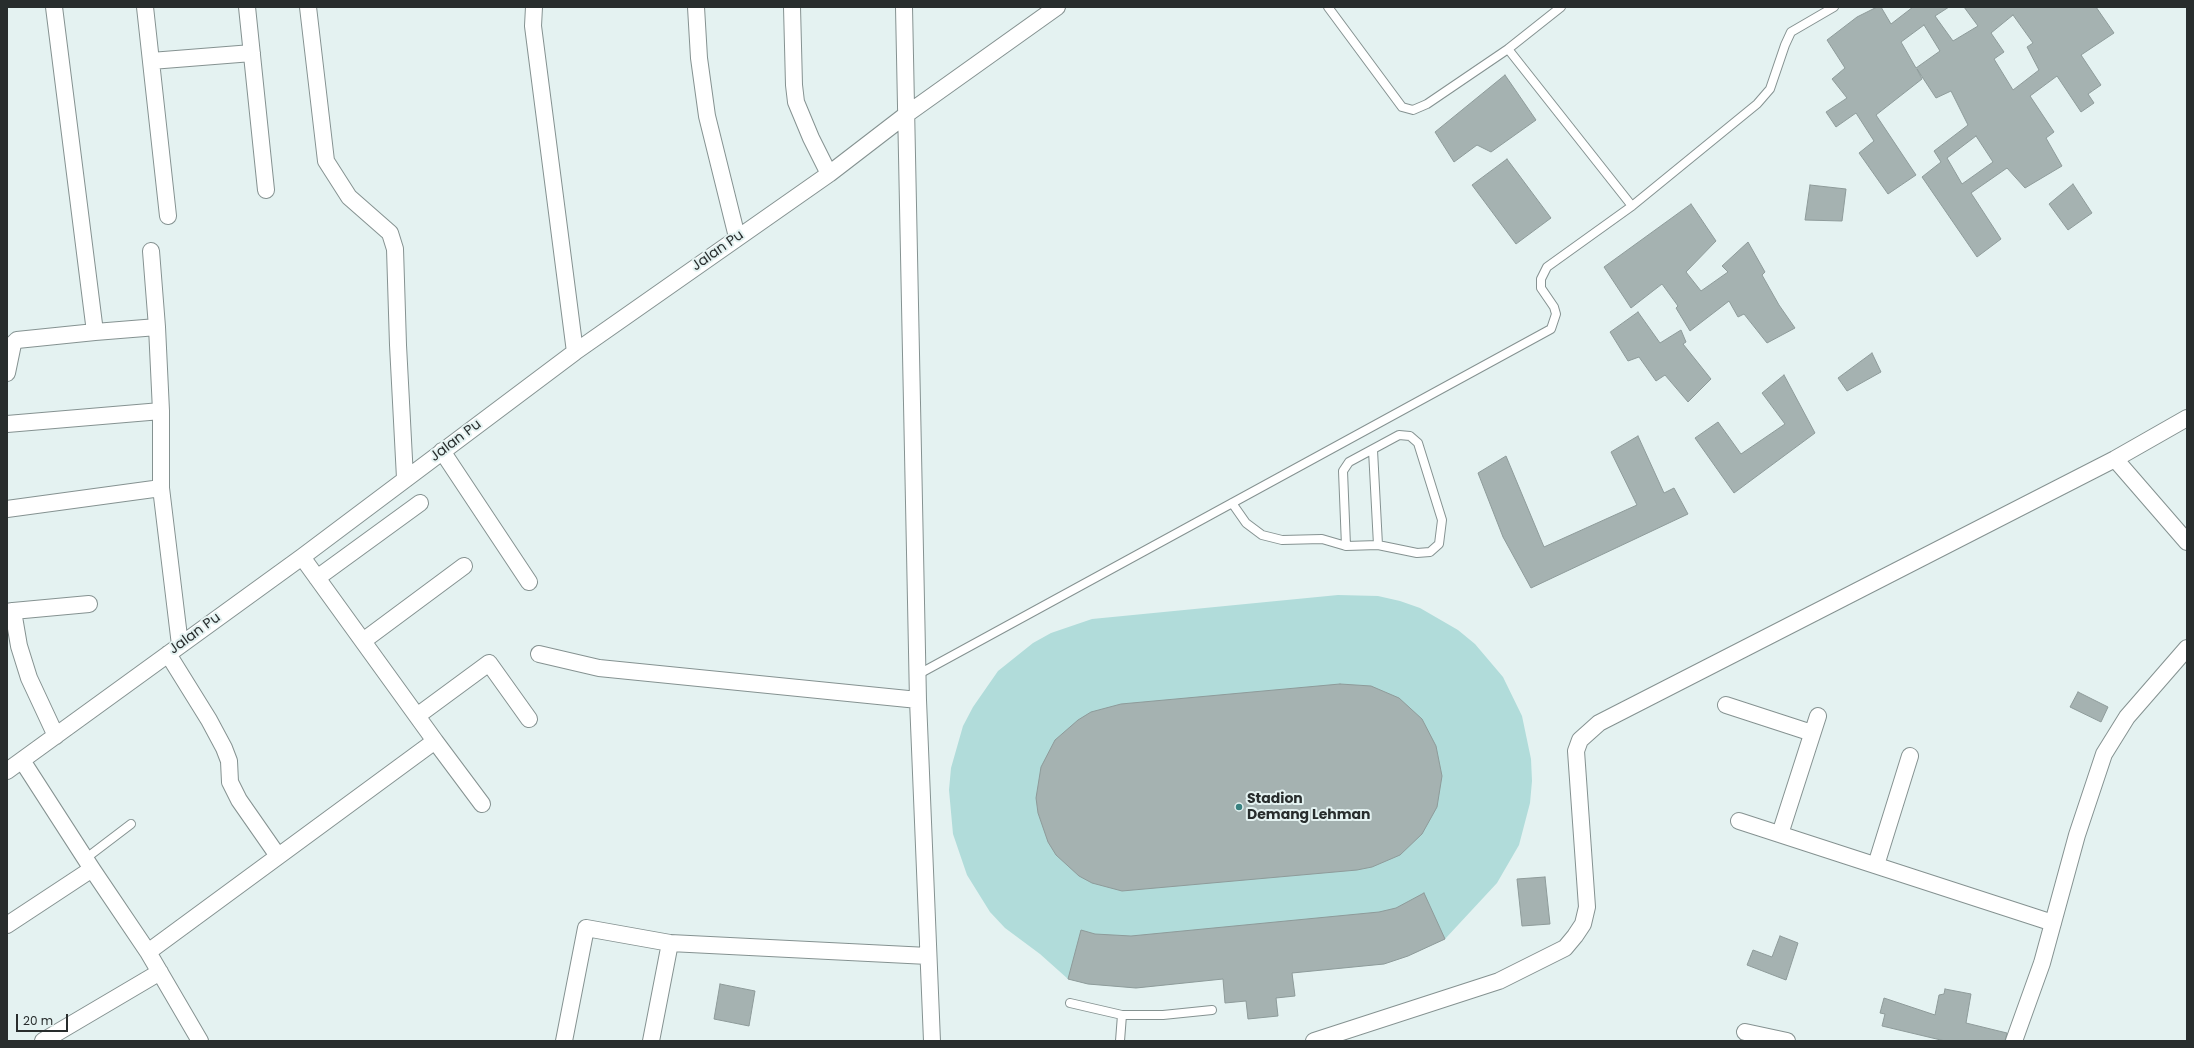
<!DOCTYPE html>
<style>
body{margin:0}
#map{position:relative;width:2194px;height:1048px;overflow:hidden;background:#e4f2f1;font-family:Poppins,sans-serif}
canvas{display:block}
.frame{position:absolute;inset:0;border:8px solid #282d2d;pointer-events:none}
.scale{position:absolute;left:16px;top:1014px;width:52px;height:18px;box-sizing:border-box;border:2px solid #282d2d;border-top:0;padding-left:5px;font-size:12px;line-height:14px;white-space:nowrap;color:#282d2d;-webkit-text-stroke:3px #e4f2f1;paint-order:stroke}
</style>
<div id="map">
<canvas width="2194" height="1048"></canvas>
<div class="frame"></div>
<div class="scale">20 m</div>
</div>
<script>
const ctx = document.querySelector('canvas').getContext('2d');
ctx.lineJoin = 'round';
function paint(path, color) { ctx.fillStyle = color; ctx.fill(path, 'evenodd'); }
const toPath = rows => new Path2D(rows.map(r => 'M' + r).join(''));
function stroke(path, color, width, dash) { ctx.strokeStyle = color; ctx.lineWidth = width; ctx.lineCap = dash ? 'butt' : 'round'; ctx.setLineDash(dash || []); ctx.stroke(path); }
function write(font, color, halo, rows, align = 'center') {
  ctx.font = font + ' Poppins,sans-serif'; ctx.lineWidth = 4; ctx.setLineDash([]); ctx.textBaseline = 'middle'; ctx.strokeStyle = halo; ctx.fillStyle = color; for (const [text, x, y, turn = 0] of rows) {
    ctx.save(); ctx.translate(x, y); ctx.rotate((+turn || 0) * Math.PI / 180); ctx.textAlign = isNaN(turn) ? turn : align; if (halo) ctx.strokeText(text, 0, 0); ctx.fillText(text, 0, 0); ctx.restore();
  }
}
paint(toPath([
 [1338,595,1378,596,1400,601,1420,608,1458,630,1475,644,1503,677,1522,716,1531,759,1532,781,1530,803,1519,845,1497,883,1445,939,1408,956,1384,964,1292,973,1295,996,1276,998,1278,1016,1248,1019,1246,1001,1223,979,1136,988,1088,984,1068,979,1040,954,1005,928,990,912,967,875,953,834,949,790,951,768,963,726,973,707,998,671,1033,643,1051,633,1092,619]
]), '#b1dcda');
const building = toPath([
 [1877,7,1881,7,1891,24,1913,7,1949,7,1935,16,1953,41,1978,26,1964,7,2096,7,2114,33,2081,55,2101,85,2088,94,2094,103,2081,112,2057,76,2030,96,2054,132,2046,138,2062,166,2025,188,2007,168,1971,193,2001,239,1977,257,1922,177,1941,162,1934,151,1968,125,1951,91,1936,98,1917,69,1922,79,1876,115,1916,175,1888,194,1859,153,1874,141,1856,113,1836,127,1826,112,1847,98,1832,79,1845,68,1827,40,1857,17,1877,7],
 [2013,15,2033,43,2027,47,2039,70,2013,90,1994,59,2004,52,1991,33,2013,15],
 [1924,25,1940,51,1916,68,1901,42,1924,25],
 [1976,136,1993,162,1962,184,1947,158,1976,136],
 [1505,75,1536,120,1491,152,1477,145,1454,162,1435,132,1505,75],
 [1507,159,1551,218,1516,244,1472,185,1507,159],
 [2073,184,2092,213,2068,230,2049,204,2073,184],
 [1810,185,1846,189,1842,221,1805,220,1810,185],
 [1691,204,1716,241,1686,272,1701,291,1728,272,1722,266,1748,242,1765,272,1762,275,1779,305,1795,328,1767,343,1744,314,1738,317,1729,301,1690,331,1676,308,1678,306,1662,284,1631,308,1604,267,1691,204],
 [1638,312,1660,343,1681,330,1686,342,1683,344,1711,379,1688,402,1665,375,1656,381,1639,357,1628,361,1610,332,1638,312],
 [1872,353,1881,372,1847,391,1838,378,1872,353],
 [1784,375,1815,433,1734,493,1695,438,1718,422,1741,454,1785,424,1762,393,1784,375],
 [1638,436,1664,493,1674,488,1688,514,1531,588,1503,537,1478,473,1506,456,1544,547,1637,505,1611,452,1638,436],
 [1340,684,1371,686,1399,698,1422,719,1436,746,1442,776,1437,807,1422,834,1400,855,1372,867,1357,870,1122,891,1092,883,1079,876,1056,855,1048,842,1038,813,1036,798,1041,767,1055,740,1078,720,1091,712,1121,704,1340,684],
 [2078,692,2108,707,2101,722,2070,707,2078,692],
 [1545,877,1550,924,1522,926,1517,879,1545,877],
 [1424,893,1445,939,1408,956,1384,964,1292,973,1295,996,1276,998,1278,1016,1248,1019,1246,1001,1225,1003,1223,979,1136,988,1088,984,1068,979,1081,930,1095,934,1131,936,1379,912,1396,908,1424,893],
 [1780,936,1798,943,1786,980,1747,965,1753,950,1772,957,1780,936],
 [720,984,755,991,749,1026,714,1019,720,984],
 [1945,989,1971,994,1966,1023,2007,1033,2005,1041,1945,1041,1882,1026,1885,1014,1880,1013,1884,998,1935,1015,1939,995,1944,994,1945,989]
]);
paint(building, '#a5b2b1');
stroke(building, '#8e9b9a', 1);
const lane = toPath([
 [1328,7,1402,107,1413,110,1427,104,1508,49,1561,7],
 [1508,49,1632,206],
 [1373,450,1378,545],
 [1232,503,1246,523,1262,535,1282,540,1322,539,1346,546,1378,545,1417,553,1430,552,1439,544,1442,520,1418,443,1410,436,1399,435,1349,462,1343,471,1346,546],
 [917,675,1551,329,1556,314,1554,307,1541,288,1541,279,1547,267,1632,206,1757,104,1770,89,1785,45,1791,32,1834,7],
 [85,859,131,824],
 [1070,1003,1122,1015,1163,1015,1212,1010],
 [1120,1041,1122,1015]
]);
const street = toPath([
 [54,7,95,332,157,327,161,411],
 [145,7,168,216],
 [247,7,266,190],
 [308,7,326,161,349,197,390,233,395,249,398,345,405,478],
 [534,7,533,26,575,352],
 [696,7,699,58,707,116,737,237],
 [792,7,794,85,796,102,811,138,829,174],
 [904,7,918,700,932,1041],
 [151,61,252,53],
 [151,251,157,327],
 [7,373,13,344,17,340,95,332],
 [7,424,161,411,161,488,180,645],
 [442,451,529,582],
 [2115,459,2187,542],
 [7,509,161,488],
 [317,578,420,503],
 [13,611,89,604],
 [7,612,13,611,19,646,29,678,56,736],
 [363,641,464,566],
 [168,654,209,720,224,748,229,761,230,782,239,800,278,856],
 [539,654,599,668,918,700],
 [1726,705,1812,733],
 [417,716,489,663,529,719],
 [435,741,482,804],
 [23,762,92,869,148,952,200,1041],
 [7,771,302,557,575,352,829,174,907,114,1057,7],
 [1739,821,2053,923],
 [1780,834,1818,716],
 [1876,865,1910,756],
 [7,925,92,869],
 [148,952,435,741,302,557],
 [1745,1032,1787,1041],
 [43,1041,160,972],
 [564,1041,586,928,670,943,928,956],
 [651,1041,670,943],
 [1314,1041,1499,981,1565,948,1575,936,1583,924,1587,907,1576,751,1580,740,1599,723,2115,459,2187,418],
 [2014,1041,2042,963,2077,835,2104,754,2127,717,2187,648]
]);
stroke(lane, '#859291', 10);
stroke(street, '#859291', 18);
stroke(lane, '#fff', 8);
stroke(street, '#fff', 16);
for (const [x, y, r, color] of [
 [1239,807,4,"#398180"]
]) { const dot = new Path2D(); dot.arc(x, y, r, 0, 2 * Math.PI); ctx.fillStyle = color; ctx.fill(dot); stroke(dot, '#e4f2f1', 1.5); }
write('14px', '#282d2d', '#e4f2f1', [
 ["Jalan Pu",718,251,-35],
 ["Jalan Pu",456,441,-37],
 ["Jalan Pu",195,634,-36]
]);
write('bold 14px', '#282d2d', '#e4f2f1', [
 ["Stadion",1247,799],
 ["Demang Lehman",1247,815]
], 'left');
</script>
